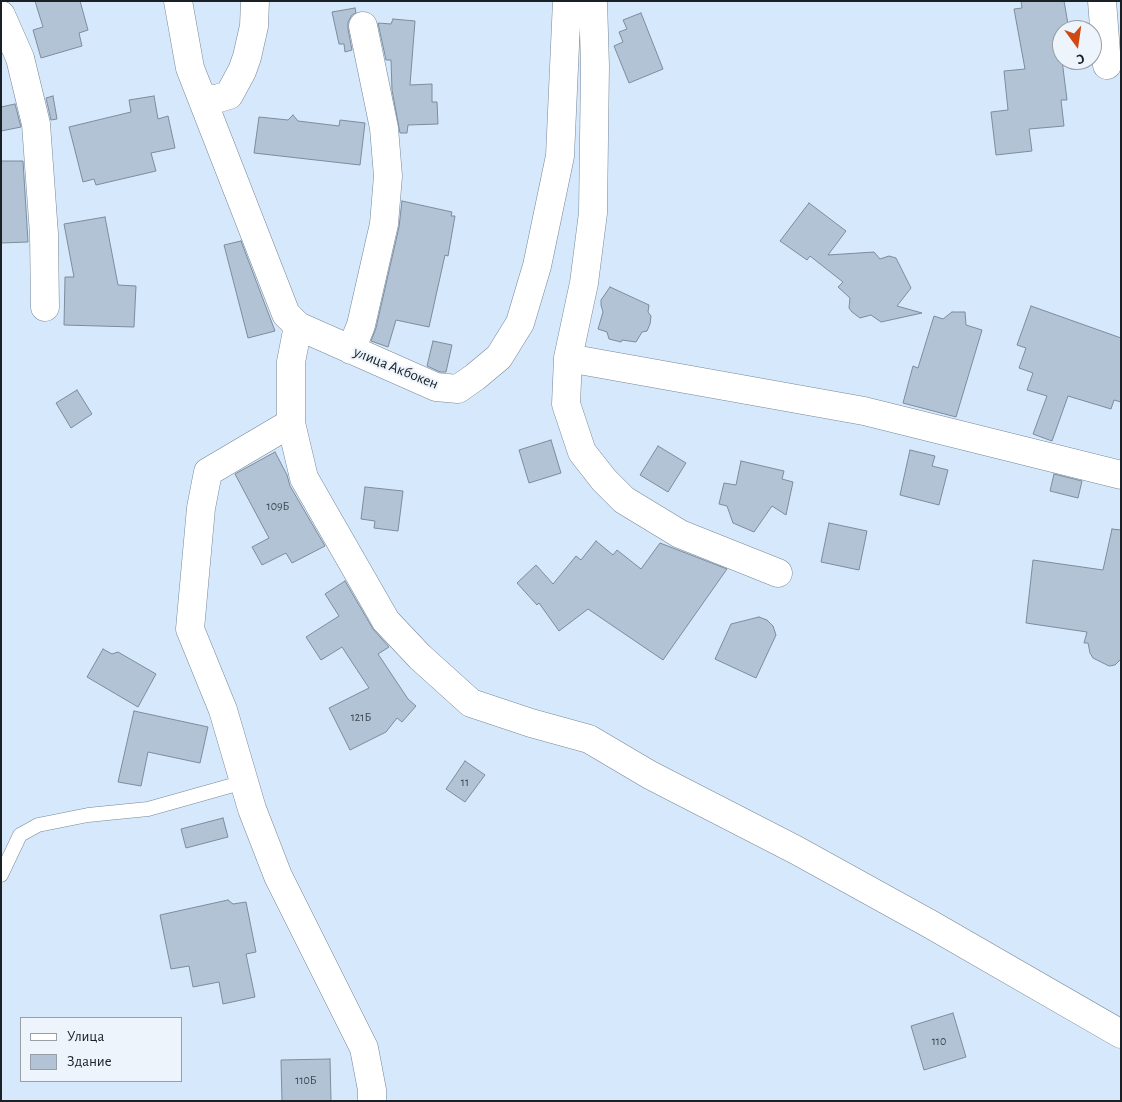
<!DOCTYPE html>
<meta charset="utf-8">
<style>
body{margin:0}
#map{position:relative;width:1122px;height:1102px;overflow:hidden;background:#d6e8fb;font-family:"Alegreya Sans",sans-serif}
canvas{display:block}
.frame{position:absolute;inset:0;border:2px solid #192026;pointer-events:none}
.legend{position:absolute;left:20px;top:1017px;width:162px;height:65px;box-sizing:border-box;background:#edf4fb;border:1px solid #989fa6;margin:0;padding:6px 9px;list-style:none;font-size:15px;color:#192026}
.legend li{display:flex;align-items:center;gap:10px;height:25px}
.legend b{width:25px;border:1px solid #989fa6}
.north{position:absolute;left:1052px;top:20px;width:50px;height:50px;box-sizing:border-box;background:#edf4fb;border:1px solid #989fa6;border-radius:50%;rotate:166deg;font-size:14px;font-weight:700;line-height:20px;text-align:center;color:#192026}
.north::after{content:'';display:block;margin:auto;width:18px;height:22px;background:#d04914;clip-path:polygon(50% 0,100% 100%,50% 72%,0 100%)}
</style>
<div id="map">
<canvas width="1122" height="1102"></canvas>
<div class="frame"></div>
<ul class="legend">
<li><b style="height:6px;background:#fff"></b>Улица</li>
<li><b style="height:14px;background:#b1c3d4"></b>Здание</li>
</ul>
<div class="north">С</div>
</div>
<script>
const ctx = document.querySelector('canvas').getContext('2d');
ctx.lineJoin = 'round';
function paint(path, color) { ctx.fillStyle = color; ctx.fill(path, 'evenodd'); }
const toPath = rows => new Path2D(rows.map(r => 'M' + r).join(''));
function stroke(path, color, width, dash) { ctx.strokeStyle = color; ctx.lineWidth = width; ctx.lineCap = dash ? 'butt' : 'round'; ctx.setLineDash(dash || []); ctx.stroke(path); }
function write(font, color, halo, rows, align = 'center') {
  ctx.font = font + ' "Alegreya Sans",sans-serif'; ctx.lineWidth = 4; ctx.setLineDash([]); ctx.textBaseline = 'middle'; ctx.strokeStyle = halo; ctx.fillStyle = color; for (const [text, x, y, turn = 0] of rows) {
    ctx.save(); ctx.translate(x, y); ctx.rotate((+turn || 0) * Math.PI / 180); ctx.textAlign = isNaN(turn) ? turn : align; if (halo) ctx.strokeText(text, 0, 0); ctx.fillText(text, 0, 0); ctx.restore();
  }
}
const building = toPath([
 [35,1,80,1,88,30,79,33,82,46,41,58,33,30,43,27,35,1],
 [1021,1,1064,1,1069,30,1062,30,1062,60,1067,100,1061,100,1064,126,1029,129,1032,151,996,155,991,112,1008,110,1004,71,1025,69,1014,9,1022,8,1021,1],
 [355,8,356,13,352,15,348,22,348,29,352,50,345,52,344,44,339,44,332,12,355,8],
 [641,13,663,69,629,83,614,46,623,42,619,32,627,29,623,20,641,13],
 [393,19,415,21,410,85,432,84,432,102,437,102,438,124,408,125,407,133,400,133,392,90,391,60,386,60,378,23,391,24,393,19],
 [53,96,57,119,51,120,46,98,53,96],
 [154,96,158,119,168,116,175,148,151,153,156,171,96,185,94,179,83,182,69,127,131,112,129,100,154,96],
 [15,104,21,127,1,131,1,107,15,104],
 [293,115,298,121,339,126,340,120,365,123,360,165,254,153,259,117,288,120,293,115],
 [1,161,23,161,28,242,1,243,1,161],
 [402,201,452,212,451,216,455,216,448,256,445,255,429,327,396,320,388,347,371,341,376,328,399,227,402,201],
 [809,203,846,231,828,255,874,252,880,259,889,256,896,258,911,288,897,306,922,313,881,322,871,315,860,318,852,312,849,308,850,298,838,287,843,282,810,256,807,260,780,241,809,203],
 [105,217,118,285,136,286,134,327,64,325,65,277,74,277,64,224,105,217],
 [241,241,275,331,248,338,224,245,241,241],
 [610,287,649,305,648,312,651,316,650,324,647,331,642,332,636,342,622,340,621,342,609,339,607,332,598,329,603,312,601,305,601,300,610,287],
 [1031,306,1121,338,1121,402,1114,400,1111,409,1068,396,1052,441,1033,434,1047,396,1027,390,1033,373,1019,368,1026,348,1017,345,1031,306],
 [952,312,965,312,966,325,982,330,956,417,903,403,913,366,918,368,934,316,943,319,952,312],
 [433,341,452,345,446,372,440,372,427,366,433,341],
 [77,390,92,414,71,428,56,403,77,390],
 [551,440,561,473,529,483,519,450,551,440],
 [658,446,686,463,668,492,640,475,658,446],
 [910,450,935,456,932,466,948,470,939,505,900,495,910,450],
 [275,452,287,475,290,486,325,546,292,563,286,553,262,565,252,547,269,538,235,474,275,452],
 [741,461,784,471,782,479,793,482,786,515,772,506,754,532,733,523,727,506,719,504,724,483,736,485,741,461],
 [1054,474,1082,481,1078,498,1050,491,1054,474],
 [365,487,403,491,398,531,374,528,375,521,361,519,365,487],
 [829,523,867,531,859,570,821,562,829,523],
 [1112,529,1121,530,1121,659,1115,665,1109,666,1093,658,1090,653,1088,643,1084,643,1087,632,1026,623,1033,560,1103,570,1112,529],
 [596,541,613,555,617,550,641,569,660,543,727,569,663,660,588,609,559,631,539,603,537,605,517,583,536,565,553,584,576,556,581,560,596,541],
 [345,581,373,629,389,647,378,654,408,699,416,706,402,722,397,718,386,732,350,750,329,708,369,688,342,647,321,660,306,637,339,616,325,594,345,581],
 [759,617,767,620,773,626,776,635,756,678,715,659,731,624,759,617],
 [103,649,112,654,118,652,156,674,138,707,87,677,103,649],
 [134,711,208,727,200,763,148,752,141,786,118,782,134,711],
 [465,761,485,775,465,802,446,789,465,761],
 [223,818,228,837,186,848,181,829,223,818],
 [228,900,233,904,246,902,256,952,246,954,255,997,223,1004,219,982,193,987,189,966,171,969,160,915,228,900],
 [953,1013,966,1057,924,1070,911,1026,953,1013],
 [330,1059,331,1101,282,1101,281,1060,330,1059]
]);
paint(building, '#b1c3d4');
stroke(building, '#7c8c9d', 1);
const lane = toPath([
 [1,875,20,835,38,825,88,815,148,809,244,782]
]);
const street = toPath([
 [178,1,190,68,286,314,298,326,436,387,458,389,475,377,499,357,520,323,537,266,560,156,567,1],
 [593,1,595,66,593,213,584,283,568,358,566,404,582,452,604,480,624,500,680,534,778,573],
 [1102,1,1107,65],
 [1,15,20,58,36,124,44,234,45,307],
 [202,97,216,99,229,95,242,71,247,57,254,26,255,1],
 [298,326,291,362,291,423,304,478,386,621,420,657,471,703,531,723,589,739,650,775,796,850,930,924,1121,1034],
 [351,350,361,325,384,224,388,176,384,128,363,26],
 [568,358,864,411,1121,475],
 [291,423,208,472,201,508,190,629,223,710,252,809,278,876,364,1048,372,1090,372,1101]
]);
stroke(lane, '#778798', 15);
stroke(street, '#778798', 29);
stroke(lane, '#fff', 14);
stroke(street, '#fff', 28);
write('12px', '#3f4952', null, [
 ["109Б",278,506],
 ["121Б",361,717],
 ["11",465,782],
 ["110",939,1041],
 ["110Б",306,1080]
]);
write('15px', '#192026', '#edf4fb', [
 ["улица Акбокен",396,368,22]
]);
</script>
